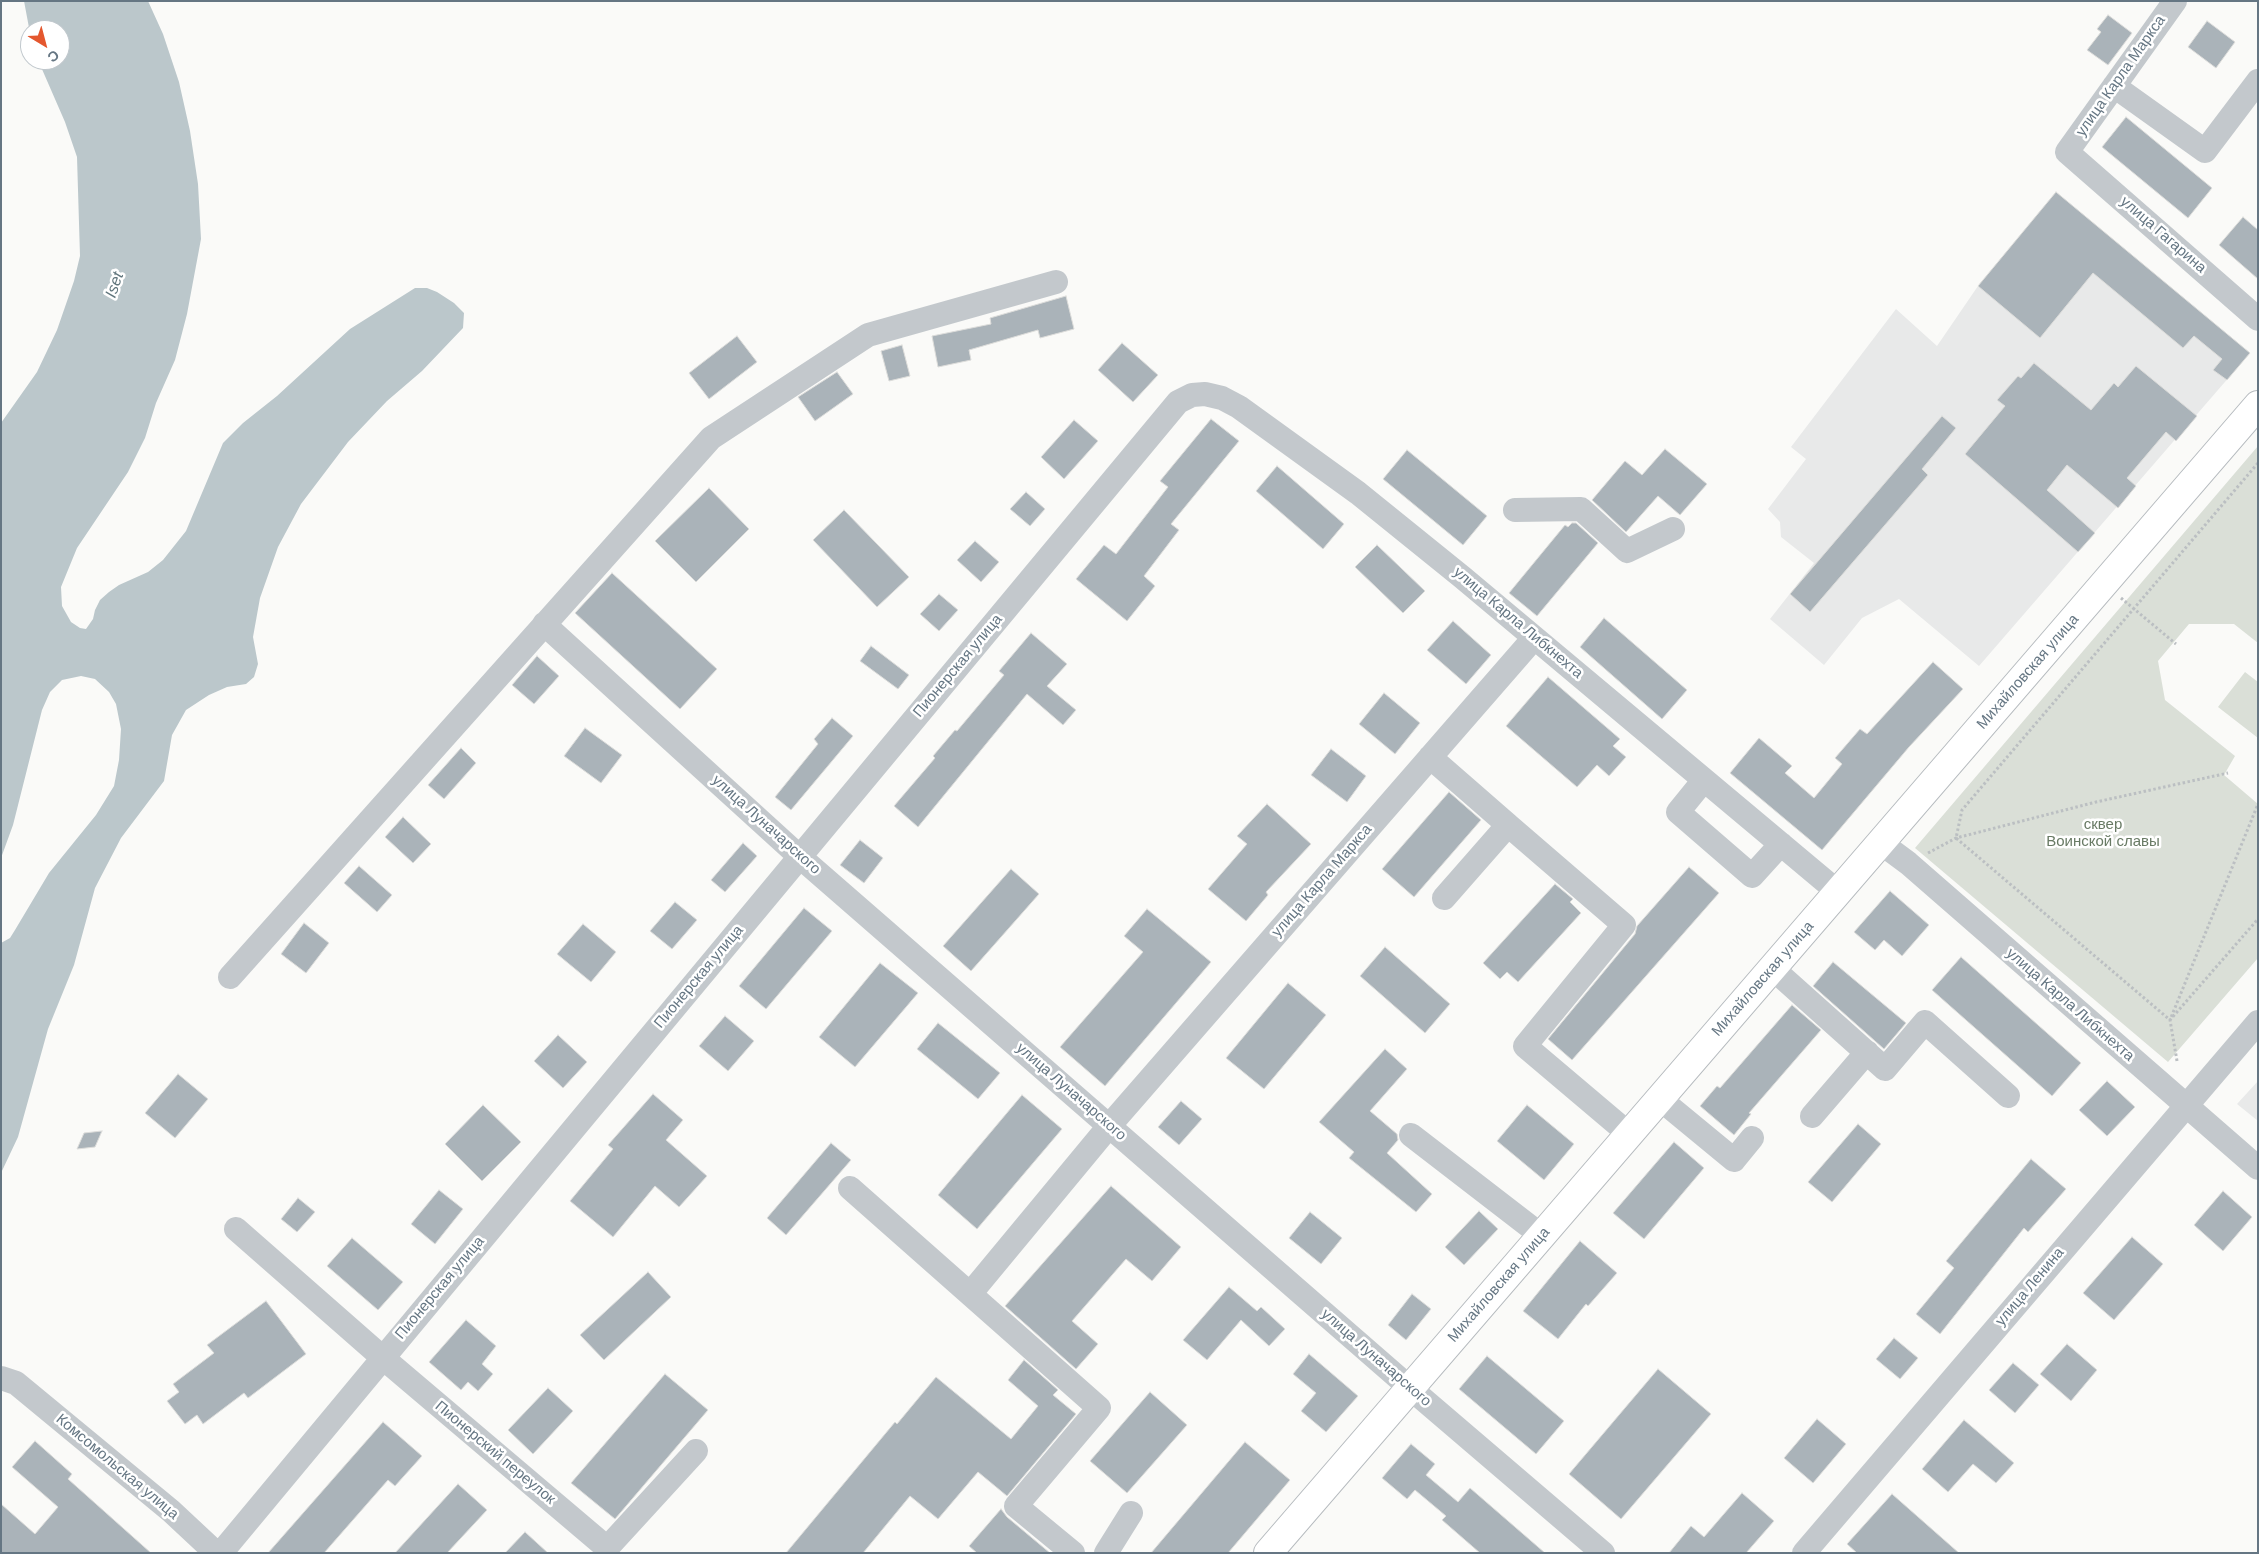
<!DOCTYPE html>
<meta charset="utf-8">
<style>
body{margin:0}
#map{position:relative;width:2259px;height:1554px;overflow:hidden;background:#fafaf8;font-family:Arial,sans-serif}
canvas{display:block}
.frame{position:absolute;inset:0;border:2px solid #657683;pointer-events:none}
.north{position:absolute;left:20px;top:20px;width:50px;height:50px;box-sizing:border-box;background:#fff;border:1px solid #c1c8cd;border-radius:50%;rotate:143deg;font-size:14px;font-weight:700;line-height:20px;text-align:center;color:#657683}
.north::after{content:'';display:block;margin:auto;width:18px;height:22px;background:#e4572e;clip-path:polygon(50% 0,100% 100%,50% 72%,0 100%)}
</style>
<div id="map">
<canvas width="2259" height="1554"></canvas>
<div class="frame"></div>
<div class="north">С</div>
</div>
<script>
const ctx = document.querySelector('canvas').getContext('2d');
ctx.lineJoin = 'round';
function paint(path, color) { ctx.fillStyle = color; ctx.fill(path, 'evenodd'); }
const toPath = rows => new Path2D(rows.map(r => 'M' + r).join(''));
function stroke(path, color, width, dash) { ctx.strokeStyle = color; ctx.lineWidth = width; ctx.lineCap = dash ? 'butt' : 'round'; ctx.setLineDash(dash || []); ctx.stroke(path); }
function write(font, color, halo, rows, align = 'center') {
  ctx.font = font + ' Arial,sans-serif'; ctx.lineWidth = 5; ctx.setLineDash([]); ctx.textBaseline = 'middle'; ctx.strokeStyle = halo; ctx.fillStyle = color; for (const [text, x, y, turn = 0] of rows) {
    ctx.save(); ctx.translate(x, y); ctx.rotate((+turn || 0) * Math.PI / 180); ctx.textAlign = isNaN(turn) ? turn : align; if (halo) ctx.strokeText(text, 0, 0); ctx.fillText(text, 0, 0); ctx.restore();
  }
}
paint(toPath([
 [2056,192,2250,353,1979,666,1899,599,1862,618,1824,665,1770,619,1814,563,1781,537,1780,522,1768,509,1806,459,1791,447,1896,309,1937,346,1978,286],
 [2258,1081,2258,1121,2237,1104]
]), '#e8e9e9');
paint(toPath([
 [2258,446,2258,643,2234,624,2189,624,2158,661,2165,700,2235,756,2224,775,2258,804,2258,958,2168,1062,1915,848],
 [2245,672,2258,682,2258,738,2218,707]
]), '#dadfd7');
paint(toPath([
 [24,1,148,1,163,34,179,82,190,131,198,184,201,239,187,314,175,360,156,403,145,438,128,472,77,548,61,587,62,606,71,622,80,628,86,629,93,619,95,610,100,600,109,592,119,585,148,572,163,560,186,531,223,443,243,423,277,396,350,329,415,288,427,288,437,292,454,303,464,313,463,328,422,371,387,401,348,442,301,504,278,547,260,598,253,637,258,664,254,677,246,684,227,687,209,695,186,710,172,735,164,781,121,838,95,888,74,965,48,1029,18,1137,1,1173,1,943,10,938,15,930,49,873,96,815,114,786,119,760,121,729,116,704,109,692,95,679,81,676,62,680,50,692,42,710,13,825,1,858,1,423,37,372,57,330,74,281,80,256,77,157,65,122,38,60,60,60,60,30,30,30,30,33]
]), '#bbc7cb');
const building = toPath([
 [2108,15,2132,33,2108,65,2087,50,2101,32,2097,29,2108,15],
 [2207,21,2235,42,2216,68,2188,47,2207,21],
 [2126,117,2212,188,2188,218,2102,147,2126,117],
 [2056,192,2250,353,2227,380,2213,370,2222,359,2194,336,2183,348,2093,273,2040,338,1978,286,2056,192],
 [2243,217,2258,230,2258,279,2219,245,2243,217],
 [1066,296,1074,329,1040,338,1038,330,969,350,971,360,938,367,932,336,991,324,990,318,1066,296],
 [737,336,757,362,709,399,689,373,737,336],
 [1122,343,1158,375,1133,402,1098,370,1122,343],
 [902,345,910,376,889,381,881,351,902,345],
 [2034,363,2091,410,2114,383,2118,387,2136,366,2197,416,2176,441,2166,432,2127,478,2136,486,2118,508,2067,465,2047,490,2095,533,2078,552,1965,454,2005,406,1997,400,2018,376,2021,378,2034,363],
 [837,372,853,394,815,421,798,397,837,372],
 [1942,416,1956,428,1922,469,1928,475,1810,612,1790,594,1942,416],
 [1211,419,1239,441,1171,524,1179,530,1144,576,1155,586,1127,621,1076,579,1104,545,1116,554,1168,487,1160,481,1211,419],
 [1074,420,1098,441,1064,479,1041,457,1074,420],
 [1665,449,1707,484,1680,515,1658,496,1626,532,1592,500,1625,461,1642,475,1665,449],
 [1407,450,1487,516,1463,545,1383,479,1407,450],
 [1277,466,1344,524,1323,549,1256,491,1277,466],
 [709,488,749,529,696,582,655,541,709,488],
 [1026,492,1045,509,1030,526,1010,509,1026,492],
 [844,510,909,577,877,607,813,540,844,510],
 [1572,523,1576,523,1598,543,1537,616,1509,593,1565,525,1568,527,1572,523],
 [975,541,999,562,981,582,957,560,975,541],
 [1377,545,1425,591,1403,613,1355,567,1377,545],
 [612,573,717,669,680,709,575,613,612,573],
 [939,594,958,610,939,631,920,614,939,594],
 [1604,618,1687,690,1662,719,1580,647,1604,618],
 [1453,621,1491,655,1466,684,1427,650,1453,621],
 [1031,633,1067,664,1047,686,1076,710,1063,725,1027,694,918,827,894,806,935,758,933,756,955,730,957,731,1004,675,999,671,1031,633],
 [871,646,909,675,898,689,860,661,871,646],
 [537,656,559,676,534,704,512,685,537,656],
 [1933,662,1963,689,1909,747,1822,850,1730,773,1759,738,1792,766,1785,773,1814,798,1842,764,1835,758,1860,729,1867,734,1933,662],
 [1548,677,1620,739,1613,746,1626,757,1609,776,1597,765,1577,787,1506,726,1548,677],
 [1384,693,1420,723,1395,754,1359,724,1384,693],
 [832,718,853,736,791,810,775,797,818,744,814,739,832,718],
 [585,728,622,755,601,783,564,756,585,728],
 [461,748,476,763,444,799,428,785,461,748],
 [1331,749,1366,776,1347,802,1311,775,1331,749],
 [1449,792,1481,820,1414,897,1382,869,1449,792],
 [1267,804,1311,844,1266,892,1268,895,1246,921,1208,889,1247,844,1237,836,1267,804],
 [403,817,431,844,413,863,385,837,403,817],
 [860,840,883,858,864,883,840,865,860,840],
 [743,843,757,856,725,892,711,880,743,843],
 [359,866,392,895,377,912,344,883,359,866],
 [1689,867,1719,893,1572,1060,1548,1039,1635,934,1637,926,1689,867],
 [1011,869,1039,894,971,971,943,946,1011,869],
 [1555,884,1573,899,1570,902,1581,913,1518,982,1507,972,1500,979,1483,963,1555,884],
 [1890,891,1929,925,1902,956,1884,940,1875,950,1854,932,1890,891],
 [675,902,697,920,672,949,650,931,675,902],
 [804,908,832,931,766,1009,739,986,804,908],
 [1147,909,1211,962,1105,1086,1060,1047,1143,952,1124,936,1147,909],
 [304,923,329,943,306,973,281,954,304,923],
 [583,924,616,952,591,982,557,954,583,924],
 [1385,947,1450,1004,1425,1033,1360,976,1385,947],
 [1961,957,2081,1063,2052,1096,1932,990,1961,957],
 [1833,962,1906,1023,1884,1049,1813,986,1833,962],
 [880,963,918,993,855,1067,819,1037,880,963],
 [1288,983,1326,1015,1264,1089,1226,1058,1288,983],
 [1792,1005,1821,1030,1749,1113,1751,1114,1734,1135,1700,1106,1717,1086,1720,1088,1792,1005],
 [725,1016,754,1041,728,1071,699,1046,725,1016],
 [938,1023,1000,1073,978,1099,917,1049,938,1023],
 [558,1035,587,1062,563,1088,534,1061,558,1035],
 [1385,1049,1407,1069,1370,1111,1397,1134,1398,1140,1387,1153,1432,1194,1416,1212,1349,1158,1354,1152,1319,1122,1385,1049],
 [178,1074,208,1099,175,1138,145,1113,178,1074],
 [2107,1081,2135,1107,2107,1136,2079,1110,2107,1081],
 [653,1094,683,1120,666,1140,707,1176,679,1207,655,1186,613,1237,570,1201,613,1149,608,1145,653,1094],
 [1022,1095,1062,1129,977,1229,938,1195,1022,1095],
 [1181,1101,1202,1119,1179,1145,1158,1127,1181,1101],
 [483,1105,521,1142,482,1181,445,1144,483,1105],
 [1527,1105,1574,1144,1544,1180,1497,1141,1527,1105],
 [1858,1124,1881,1144,1832,1202,1808,1182,1858,1124],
 [102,1131,95,1147,77,1149,84,1133,102,1131],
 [1674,1142,1704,1168,1644,1239,1613,1213,1674,1142],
 [831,1143,851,1160,786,1235,767,1218,831,1143],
 [2031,1159,2066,1189,2028,1232,2024,1228,1940,1334,1916,1314,1954,1268,1946,1261,2031,1159],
 [1111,1186,1181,1247,1152,1281,1126,1259,1072,1321,1098,1344,1076,1369,1005,1306,1111,1186],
 [439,1190,463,1209,435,1244,411,1224,439,1190],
 [2223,1191,2252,1217,2223,1251,2194,1225,2223,1191],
 [298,1198,315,1212,297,1232,281,1219,298,1198],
 [1479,1211,1498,1229,1464,1265,1445,1247,1479,1211],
 [1310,1212,1342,1238,1321,1264,1289,1238,1310,1212],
 [2132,1237,2163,1264,2114,1320,2083,1293,2132,1237],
 [352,1238,403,1282,378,1310,327,1266,352,1238],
 [1580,1241,1617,1273,1588,1306,1586,1304,1558,1339,1523,1311,1580,1241],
 [648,1272,671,1297,604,1360,580,1335,648,1272],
 [1229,1287,1257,1311,1261,1307,1285,1329,1269,1346,1241,1320,1207,1360,1183,1340,1229,1287],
 [1412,1294,1431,1309,1406,1340,1388,1325,1412,1294],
 [266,1301,306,1354,248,1398,244,1393,203,1424,197,1415,185,1424,167,1401,179,1392,173,1384,214,1353,207,1345,266,1301],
 [466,1320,496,1346,482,1364,493,1374,478,1391,468,1382,461,1390,429,1362,466,1320],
 [1894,1338,1918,1358,1900,1379,1876,1359,1894,1338],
 [2067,1344,2097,1370,2071,1401,2040,1374,2067,1344],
 [1309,1354,1358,1396,1326,1432,1301,1411,1316,1393,1293,1374,1309,1354],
 [1487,1356,1564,1421,1536,1454,1459,1389,1487,1356],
 [1024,1360,1058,1390,1053,1395,1076,1414,1007,1496,978,1472,938,1519,910,1496,863,1553,786,1553,895,1422,897,1424,936,1377,1011,1439,1038,1406,1008,1380,1024,1360],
 [2013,1363,2039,1385,2015,1413,1989,1390,2013,1363],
 [1658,1369,1711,1414,1621,1519,1569,1474,1658,1369],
 [665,1374,708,1410,615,1519,571,1483,665,1374],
 [548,1388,573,1411,533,1454,508,1430,548,1388],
 [1150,1392,1187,1425,1127,1493,1090,1461,1150,1392],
 [1817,1419,1846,1444,1813,1483,1784,1458,1817,1419],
 [1964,1420,2014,1463,1996,1483,1973,1464,1948,1492,1922,1469,1964,1420],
 [383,1422,422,1456,395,1486,388,1480,324,1553,268,1553,383,1422],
 [35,1441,72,1474,68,1479,151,1553,1,1553,1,1504,35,1534,58,1507,12,1467,35,1441],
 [1245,1442,1290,1480,1228,1553,1151,1553,1245,1442],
 [1411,1444,1435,1464,1426,1475,1458,1502,1470,1488,1545,1553,1480,1553,1442,1520,1446,1516,1415,1490,1407,1499,1382,1478,1411,1444],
 [458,1484,487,1510,447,1553,395,1553,458,1484],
 [1742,1493,1774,1521,1746,1553,1669,1553,1691,1526,1704,1537,1742,1493],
 [1892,1494,1959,1553,1857,1553,1847,1544,1892,1494],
 [1001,1509,1007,1517,1050,1553,977,1553,969,1546,1001,1509],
 [525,1532,548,1553,505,1553,525,1532]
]);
paint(building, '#aab3b9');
stroke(building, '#dcdcda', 1);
const major = toPath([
 [1268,1553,2258,405]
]);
stroke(major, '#b5babe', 30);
stroke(toPath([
 [2258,463,1962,810,1956,838,2170,1020,2258,919],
 [2121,598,2176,644],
 [1928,853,1956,838,2096,802,2228,773],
 [2177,1061,2170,1020,2258,804]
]), '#bbbfc2', 3, [2.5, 2.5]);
stroke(toPath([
 [2175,1,2067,152,2258,319],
 [2114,86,2205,151,2258,81],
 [1515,510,1581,509,1627,551,1673,529],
 [544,624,800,857,1410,1388,1603,1553],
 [1430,757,1508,825,1444,898],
 [1704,780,1678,812,1752,876,1781,844],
 [1508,825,1624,925,1525,1046,1629,1134],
 [1881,843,1908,863,2258,1168],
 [1772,968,1885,1069,1925,1022,2008,1096],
 [230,977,711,438,868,335,1056,282],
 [1660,1099,1734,1160,1752,1138],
 [1812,1116,1867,1052],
 [1411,1135,1542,1236],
 [850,1188,970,1294,1110,1125,1534,638],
 [236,1229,383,1358,607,1548,696,1451],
 [970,1294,1099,1408,1016,1506,1073,1553],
 [1,1378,16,1383,171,1511,216,1553],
 [221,1553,1178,402,1192,395,1205,394,1222,398,1239,407,1358,493,1462,577,1838,892],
 [1106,1553,1131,1513],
 [1804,1553,2258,1022]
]), '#c3c8cc', 24);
stroke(major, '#fff', 28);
write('15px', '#657683', '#fff', [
 ["улица Карла Маркса",2121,76,-55],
 ["улица Гагарина",2163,235,41],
 ["улица Карла Либкнехта",1518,623,40],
 ["Пионерская улица",958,666,-50],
 ["Михайловская улица",2028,672,-49],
 ["улица Луначарского",766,825,42],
 ["улица Карла Маркса",1322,881,-49],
 ["Пионерская улица",699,977,-50],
 ["Михайловская улица",1763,979,-49],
 ["улица Карла Либкнехта",2070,1005,41],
 ["улица Луначарского",1071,1092,41],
 ["Михайловская улица",1499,1285,-49],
 ["улица Ленина",2030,1287,-50],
 ["Пионерская улица",440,1288,-50],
 ["улица Луначарского",1376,1358,41],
 ["Пионерский переулок",495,1453,40],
 ["Комсомольская улица",117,1467,40]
]);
write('15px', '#687a64', '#fff', [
 ["сквер",2103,825],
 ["Воинской славы",2103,842]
]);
write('italic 16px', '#60757c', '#fff', [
 ["Iset",115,285,-71]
]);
</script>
